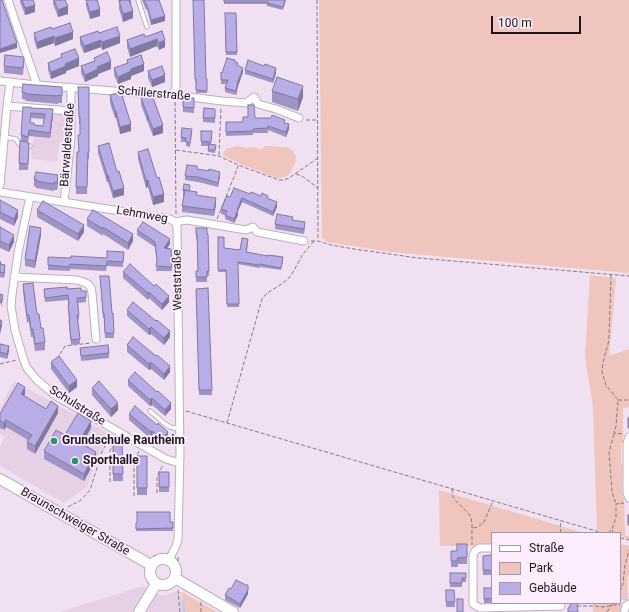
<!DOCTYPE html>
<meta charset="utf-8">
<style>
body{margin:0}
#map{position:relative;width:629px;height:612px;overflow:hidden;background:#f1e0f1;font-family:Roboto,sans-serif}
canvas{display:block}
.legend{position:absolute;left:491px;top:532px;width:130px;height:72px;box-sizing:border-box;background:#feedfe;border:1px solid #a497a4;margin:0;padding:5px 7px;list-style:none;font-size:12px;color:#1d171d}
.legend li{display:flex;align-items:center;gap:8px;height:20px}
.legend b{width:20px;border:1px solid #a497a4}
.scale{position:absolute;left:491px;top:16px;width:90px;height:18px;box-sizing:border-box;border:2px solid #1d171d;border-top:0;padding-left:5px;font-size:12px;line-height:14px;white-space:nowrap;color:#1d171d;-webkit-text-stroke:3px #feedfe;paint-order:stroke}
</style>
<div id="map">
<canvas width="629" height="612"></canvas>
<ul class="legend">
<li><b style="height:5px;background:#fff"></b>Straße</li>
<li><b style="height:11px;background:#f0c5be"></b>Park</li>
<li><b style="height:11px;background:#b8ade6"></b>Gebäude</li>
</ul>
<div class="scale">100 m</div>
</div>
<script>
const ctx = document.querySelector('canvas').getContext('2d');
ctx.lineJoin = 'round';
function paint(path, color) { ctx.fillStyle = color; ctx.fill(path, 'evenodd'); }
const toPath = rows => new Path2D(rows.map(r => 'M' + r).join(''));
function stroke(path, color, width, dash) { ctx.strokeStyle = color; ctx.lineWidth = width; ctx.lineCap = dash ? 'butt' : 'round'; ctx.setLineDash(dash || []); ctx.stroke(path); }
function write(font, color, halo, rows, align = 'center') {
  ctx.font = font + ' Roboto,sans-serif'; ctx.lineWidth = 3.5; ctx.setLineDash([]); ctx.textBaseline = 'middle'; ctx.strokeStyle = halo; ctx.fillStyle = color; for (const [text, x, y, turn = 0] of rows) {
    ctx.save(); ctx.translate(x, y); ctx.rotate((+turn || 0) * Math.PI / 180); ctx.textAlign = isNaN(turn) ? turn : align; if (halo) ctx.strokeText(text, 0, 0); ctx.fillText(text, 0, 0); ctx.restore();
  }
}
paint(toPath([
 [46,111,66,115,66,146,59,145,57,162,31,159,34,130,43,131],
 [14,381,108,433,87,487,64,503,0,466,0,446,5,437,0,434,0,408],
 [143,586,162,596,174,592,182,592,184,612,60,612]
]), '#e6d0e6');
paint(toPath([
 [319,0,629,0,629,273,390,252,327,242,322,238],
 [238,146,246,148,255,147,261,150,265,146,273,146,289,148,292,150,296,156,296,161,290,173,286,177,277,178,243,165,222,155,226,149],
 [590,275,616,278,609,356,629,349,629,407,623,408,623,443,621,443,621,464,624,465,624,476,622,476,622,497,624,497,625,536,629,536,629,539,620,537,620,533,607,533,597,530,593,407,585,357],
 [439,490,584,533,492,533,492,546,440,546],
 [620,544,629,546,629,576,627,577,628,600,621,600,621,612,593,612,593,603,620,603],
 [182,592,217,612,184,612]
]), '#f0c5be');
stroke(toPath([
 [183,601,184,612]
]), '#b3ccf6', 2);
const lane = toPath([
 [138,0,147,27],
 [4,137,16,139,19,144,30,146],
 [150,411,164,423,170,427,174,428,180,428]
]);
const street = toPath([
 [8,0,37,85],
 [0,81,37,85,164,95,174,94,181,96,222,101,246,103,254,97,258,104,276,109,299,118],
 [174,94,176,87,176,0],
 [7,106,71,111],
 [0,185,7,106,10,82],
 [0,192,170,219,175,222,187,220,246,230,253,227,257,232,304,241],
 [30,197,18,253,12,295,11,306,15,330,23,358,27,368,37,380,56,396,166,459,176,462,179,463],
 [64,202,71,138,71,87],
 [14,277,77,280,86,283,89,285,91,288,92,293,96,339],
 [629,437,627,443,627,493,629,498],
 [492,548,479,548,475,551,473,555,473,604,480,608,561,606],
 [169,560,176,546,178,539,180,453,177,227,175,222],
 [624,612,626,606,629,604]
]);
const secondary = toPath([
 [0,479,151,565],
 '150 572a13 13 0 1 1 26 0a13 13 0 1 1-26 0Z',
 [175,578,233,612],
 [139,612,156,584]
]);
stroke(lane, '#beaebe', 5.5);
stroke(street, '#beaebe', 9);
stroke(secondary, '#beaebe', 12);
stroke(toPath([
 [317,0,318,240],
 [175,102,176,215],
 [306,120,317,120],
 [176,150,219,156,238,165,279,180,284,180,289,178,318,158],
 [219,155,221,108],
 [296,174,302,176,318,188],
 [217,219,234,177,238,166],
 [311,241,318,241,331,245,354,249,418,258,629,276],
 [611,275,609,339,608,344,603,362,602,372,606,385,618,400,616,426,614,433,623,434],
 [60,354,65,346,91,343],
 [0,364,17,360],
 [618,400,629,400],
 [186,411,603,533],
 [227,423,262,299,266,294,283,283,288,279,292,274,303,254,314,241],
 [614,434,609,452,612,492,616,504],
 [110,482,110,451,113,445],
 [452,489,453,497,456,501,469,514,471,518,472,524,472,545],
 [157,493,157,476,163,465],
 [134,496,134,462,139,451],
 [68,507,81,500,90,490,102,452,111,435],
 [473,528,478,527,484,522,493,501],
 [612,530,613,533],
 [561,533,560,528,561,521],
 [608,533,612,529,616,518,616,504,624,503],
 [620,538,629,540],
 [153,556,164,554],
 [178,557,178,563,180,572],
 [145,570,148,583],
 [163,589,173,587],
 [178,590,180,612],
 [620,592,623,583,625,565,629,550],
 [577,606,594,606,604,607,614,605,620,605],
 [201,612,201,602],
 [607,612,613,603]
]), '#847984', 1, [4, 2]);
stroke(lane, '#fff', 3.5);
stroke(street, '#fff', 7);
stroke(secondary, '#fff', 10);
paint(toPath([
 [20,0,33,0,35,12,25,15,20,2],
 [53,0,65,0,68,14,58,17,53,4],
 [86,0,98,0,100,16,90,19,86,6],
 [118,0,131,0,131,4,133,18,123,22,119,9,119,2],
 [142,0,159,0,165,21,151,25,147,9,146,10],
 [193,0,206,79,207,79,207,93,196,93,196,82,195,82],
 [224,0,286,0,283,10,267,6,267,4,224,4],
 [225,13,236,13,237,55,226,55],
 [52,29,73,39,55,46,54,43,37,49,34,40,34,33],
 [162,31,165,47,159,50,157,46,130,57,127,47,127,40,145,37],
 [99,33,120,43,102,50,101,47,84,53,80,44,80,37],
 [61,54,79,66,66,71,66,73,51,79,48,70,48,63,61,58],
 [94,58,111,69,98,74,98,76,85,82,81,73,81,66,94,61],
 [127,60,144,71,131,76,131,79,118,84,114,75,114,68,127,63],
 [235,62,243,72,238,86,236,95,225,92,225,88,226,84,221,84,221,72,222,73],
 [24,64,23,75,4,73,4,66],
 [245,70,276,73,273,83,245,74],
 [148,71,165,82,152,87,148,78],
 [78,87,89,87,89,159,88,159,87,194,76,194,76,187,80,135,80,124,79,124],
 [272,91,303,97,298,111,272,102],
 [22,92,62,95,62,103,58,103,58,104,26,101,26,100,22,99],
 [110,95,131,131,120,134,116,118,115,118,110,103],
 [183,97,194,98,194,113,183,112],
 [141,98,163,133,153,136,141,105],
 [31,108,53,115,50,138,29,136,28,142,21,141,21,135],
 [31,118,44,119,43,126,34,125,30,123],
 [204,108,215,109,215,123,203,122],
 [255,118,285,123,289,129,286,137,268,130,268,133,253,133,253,135,226,136,226,122,242,122],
 [201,131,212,131,211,145,216,148,215,153,208,152,209,146,201,146],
 [192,133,190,147,186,146,186,142,181,142,181,137],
 [28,144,29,151,28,170,19,170,19,163],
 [98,146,124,195,113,198,108,182,107,182,98,153],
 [138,152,164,202,153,205,148,187,146,188,138,159],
 [197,169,220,176,218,187,198,182,185,180,185,176],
 [34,179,58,183,57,190,54,190,54,191,36,188,36,187,34,186],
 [183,191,190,191,197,196,216,204,214,216,182,212,182,206,184,196,183,196],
 [250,194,268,198,277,207,273,216,242,202,238,211,238,215,234,223,225,219,225,215,221,214,221,209,230,197],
 [0,200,18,217,14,226,0,219],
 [37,210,84,232,78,241,37,217],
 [87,219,133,241,128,250,103,234,103,236,87,226],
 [293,220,305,227,304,234,275,229,275,224],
 [0,227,14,242,9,252,0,248],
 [196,228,207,234,208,234,209,276,207,276,207,282,196,282,196,271,198,271,197,239,196,239],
 [137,230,170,244,167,248,171,249,172,271,156,271,157,263,155,247,137,235],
 [41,235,35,268,25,266,25,259],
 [218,237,224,248,240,250,248,242,247,252,283,260,281,270,260,267,259,268,238,264,239,307,227,307,226,272,218,272],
 [124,252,123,267,107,266,106,271,70,269,70,271,48,270,48,265,71,258,107,258],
 [0,262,5,270,4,278,0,277],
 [123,272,154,286,169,302,162,310,149,298,148,300,123,278],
 [100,276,112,313,113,313,114,338,105,338,104,318,103,318],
 [23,284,37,314,45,342,45,350,35,351,33,337,31,337,29,322,27,323,23,291],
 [208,288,212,395,199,395,196,289],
 [44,289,67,289,81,291,86,297,86,302,78,303,79,315,79,319,78,320,80,344,71,345,69,325,69,320,68,310,68,300,45,302],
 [127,310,156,321,170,337,164,345,151,334,149,335,127,316],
 [0,344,9,351,7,359,0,357],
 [127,345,156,356,170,372,164,380,151,369,149,370,127,352],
 [80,348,109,353,109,358,81,361],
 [51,362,77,387,69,393,51,369],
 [128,380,171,409,165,416,152,405,150,406,128,386],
 [92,388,118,410,111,417,92,395],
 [25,394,24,396,46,409,58,413,35,454,27,449,27,442,28,440,6,427,4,430,0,428,0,414],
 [129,414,168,439,162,446,152,437,151,439,129,420],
 [91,428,82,444,96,459,84,481,44,459,44,451,65,435],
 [113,443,122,443,123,481,113,481],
 [137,456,147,456,147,495,137,495],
 [159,472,169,472,169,492,159,492],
 [173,522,173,531,136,531,136,523],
 [467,544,467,564,458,564,458,567,451,567,451,551,457,551],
 [483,556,492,559,492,575,483,575],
 [450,573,466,573,466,582,462,582,462,587,450,587],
 [246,585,248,585,248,594,240,608,225,600,225,595,231,589],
 [484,588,492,588,492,603,484,603],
 [446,590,454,590,455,607,446,607]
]), '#9e95c6');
paint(toPath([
 [35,5,35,12,25,15,25,8],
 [68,6,68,14,58,17,58,10],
 [100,9,100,16,90,19,90,12],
 [133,11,133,18,123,22,123,14],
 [165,16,165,21,151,25,151,20],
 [73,32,73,39,55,46,55,38],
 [54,36,54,43,37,49,37,42],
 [120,36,120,43,102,50,102,42],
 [157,39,157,46,130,57,130,49],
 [101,40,101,47,84,53,84,46],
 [165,40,165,47,159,50,159,43],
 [17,43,17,48,0,53,0,49],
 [79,58,79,66,66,71,66,73,51,79,51,72,65,64],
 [111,61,111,69,98,74,98,76,85,82,85,75,97,67],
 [144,64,144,71,131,76,131,79,118,84,118,77,131,69],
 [243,68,243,72,238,86,236,95,236,91,238,81],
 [276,68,276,73,273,83,273,79],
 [165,75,165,82,152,87,152,80],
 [303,86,303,97,298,111,298,99],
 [53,109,53,115,50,138,50,133],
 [115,111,116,111,116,118,115,118],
 [147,114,148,114,148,121,147,121],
 [131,124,131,131,120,134,120,127],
 [289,124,289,129,286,137,286,132],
 [163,125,163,133,153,136,153,129],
 [220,172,220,176,218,187,218,183],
 [58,175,58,183,57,190,57,183],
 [107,175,108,175,108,182,107,182],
 [148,180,148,187,146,188,146,181],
 [124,188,124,195,113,198,113,191],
 [164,194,164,202,153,205,153,197],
 [216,198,216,204,214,216,214,210],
 [242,198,242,202,238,211,238,215,234,223,234,219,237,210],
 [277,202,277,207,273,216,273,212],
 [18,210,18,217,14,226,14,219],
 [84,225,84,232,78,241,78,234],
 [41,228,41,235,35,268,35,261],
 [133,234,133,241,128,250,128,243],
 [14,235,14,242,9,252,9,245],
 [170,239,170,244,164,253,164,248],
 [5,265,5,270,4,278,4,273],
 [149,292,149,298,148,300,148,293],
 [3,295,3,299,1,307,1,303],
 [169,296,169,302,162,310,162,304],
 [2,321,2,326,0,334,0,329],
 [151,327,151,334,149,335,149,329],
 [170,331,170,337,164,345,164,338],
 [9,346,9,351,7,359,7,354],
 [151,362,151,369,149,370,149,364],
 [170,366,170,372,164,380,164,374],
 [77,380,77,387,69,393,69,386],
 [25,387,25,394,21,402,21,394],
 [152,398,152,405,150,406,150,400],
 [118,403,118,410,111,417,111,409],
 [171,403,171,409,165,416,165,410],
 [58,406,58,413,35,454,35,446],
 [6,420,6,427,4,430,4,423],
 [91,421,91,428,79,449,79,442],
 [152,431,152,437,151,439,151,432],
 [168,432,168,439,162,446,162,439],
 [96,452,96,459,84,481,84,474],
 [248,590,248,594,240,608,240,604]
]), '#8179a1');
const building = toPath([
 [0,0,2,0,17,43,0,49,0,0],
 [22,0,33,0,35,5,25,8,22,0],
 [54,0,65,0,68,6,58,10,54,0],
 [86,0,97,0,100,9,90,12,86,0],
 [121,0,129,0,133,11,123,14,119,1,121,1,121,0],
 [144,0,159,0,165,16,151,20,147,5,146,5,144,0],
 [193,0,204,0,206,79,207,79,207,91,196,90,196,79,195,79,193,0],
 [224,0,285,0,283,7,267,3,268,2,224,2,224,0],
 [225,13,236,13,237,52,226,52,225,13],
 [70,23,73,32,55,38,54,36,37,42,34,33,51,27,52,29,70,23],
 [117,27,120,36,102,42,101,40,84,46,80,37,98,31,99,33,117,27],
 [162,31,165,40,159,43,157,39,130,49,127,40,144,34,145,37,162,31],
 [75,49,79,58,65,64,66,66,51,72,48,63,62,57,61,54,75,49],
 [107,52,111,61,97,67,98,69,85,75,81,66,95,61,94,58,107,52],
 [5,55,24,57,23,68,4,66,5,55],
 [141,55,144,64,131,69,131,71,118,77,114,68,128,63,127,60,141,55],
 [227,58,235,60,235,62,238,63,237,65,243,68,238,81,236,91,225,88,228,80,221,80,221,72,222,73,227,58],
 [248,60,264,66,265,64,276,68,273,79,245,70,248,60],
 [162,66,165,75,152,80,148,71,162,66],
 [277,77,303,86,298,99,272,91,277,77],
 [23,84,62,87,62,96,58,95,58,96,26,94,26,93,22,92,23,84],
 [78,87,89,87,89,152,88,152,87,187,76,187,77,152,79,152,78,135,80,135,80,117,79,117,78,87],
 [121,92,131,124,120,127,116,111,115,111,110,95,121,92],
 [152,95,163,125,153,129,141,98,152,95],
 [183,97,194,98,194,108,183,107,183,97],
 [248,105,254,105,255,118,271,118,272,115,285,120,284,123,289,124,286,132,268,126,268,128,253,129,253,131,226,132,226,122,242,122,242,121,243,121,243,117,248,117,248,105],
 [23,107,31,107,31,108,53,109,50,133,29,130,28,137,21,135,23,107],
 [31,113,45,114,43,126,34,125,34,123,30,123,31,113],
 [204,108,215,109,215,118,203,118,204,108],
 [182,128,192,129,190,143,186,142,186,138,181,137,182,128],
 [201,131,212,131,211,142,201,141,201,131],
 [20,141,28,142,28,144,29,144,28,164,19,163,20,141],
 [109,143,117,172,119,171,124,188,113,191,108,175,107,175,98,146,109,143],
 [209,144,216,145,215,150,208,150,209,144],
 [148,149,157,178,159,177,164,194,153,197,148,180,146,181,138,152,148,149],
 [187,165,197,166,197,169,209,171,209,169,220,172,218,183,198,177,185,176,187,165],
 [36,172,58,175,57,183,54,182,54,184,36,181,37,180,34,179,36,172],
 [184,184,190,185,189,191,185,190,184,191,183,191,184,184],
 [234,188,250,194,251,192,261,196,262,193,268,196,267,198,277,202,273,212,242,198,237,210,238,210,234,219,225,215,227,211,221,209,227,196,230,197,234,188],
 [185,190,197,192,196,195,216,198,214,210,182,206,185,190],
 [0,200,18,210,14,219,0,212,0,200],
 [43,201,84,225,78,234,37,210,43,201],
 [93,210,133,234,128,243,103,227,103,229,87,219,93,210],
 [277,214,293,217,292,220,305,222,304,229,275,224,277,214],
 [143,222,170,239,164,248,171,249,172,267,156,266,157,261,155,242,137,230,143,222],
 [30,226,41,228,35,261,25,259,30,226],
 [0,227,14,235,9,245,0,241,0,227],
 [196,228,207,228,207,234,208,234,209,271,207,271,207,277,196,277,196,271,198,271,197,234,196,234,196,228],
 [218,237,224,237,224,248,240,250,242,238,248,239,246,252,268,256,268,255,283,257,281,268,260,264,259,265,238,262,239,304,227,304,226,270,218,270,218,237],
 [107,251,124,252,123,262,107,261,106,266,70,264,70,267,48,265,48,257,71,258,71,256,107,258,107,251],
 [0,262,1,262,0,264,5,265,4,273,0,272,0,262],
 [130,264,154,286,156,284,169,296,162,304,149,292,148,293,123,272,130,264],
 [100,276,109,276,112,313,113,313,114,333,105,333,104,313,103,313,100,276],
 [33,283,37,314,39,314,41,328,43,328,45,342,35,344,33,329,31,330,29,315,27,316,23,284,33,283],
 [67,287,67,289,81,288,81,291,86,291,86,297,77,298,79,315,77,315,80,339,71,340,69,320,70,320,68,305,69,305,68,295,45,298,44,289,67,287],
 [208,288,212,390,199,390,196,289,208,288],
 [0,294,3,295,1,303,0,302,0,294],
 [133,302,156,321,157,320,170,331,164,338,151,327,149,329,127,310,133,302],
 [0,320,2,321,0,329,0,320],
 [133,337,156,356,157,355,170,366,164,374,151,362,149,364,127,345,133,337],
 [0,344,9,346,7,354,0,352,0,344],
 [108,345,109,353,81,356,80,348,108,345],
 [59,356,77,380,69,386,51,362,59,356],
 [135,372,157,392,158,391,171,403,165,410,152,398,150,400,128,380,135,372],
 [99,381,118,403,111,409,92,388,99,381],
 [18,383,25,387,21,394,46,409,51,401,58,406,35,446,27,442,32,435,6,420,4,423,0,421,0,414,18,383],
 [135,406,157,425,158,423,168,432,162,439,152,431,151,432,129,414,135,406],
 [78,413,91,421,79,442,96,452,84,474,44,451,56,430,65,435,78,413],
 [628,418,629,418,629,428,628,428,628,418],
 [113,443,122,443,123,474,113,474,113,443],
 [137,456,147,456,147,488,137,488,137,456],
 [159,472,169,472,169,487,159,487,159,472],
 [137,512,170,512,170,522,173,522,173,528,136,529,136,523,137,523,137,512],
 [628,515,629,515,629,525,628,525,628,515],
 [457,544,467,544,467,557,457,558,458,561,451,561,451,551,457,551,457,544],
 [491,555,492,559,492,570,483,570,483,556,491,555],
 [450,573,466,573,466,578,462,578,462,583,450,583,450,573],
 [236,580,246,585,248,585,248,590,240,604,225,595,229,588,231,589,236,580],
 [484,588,492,588,492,598,484,599,484,588],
 [446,590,454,590,455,602,446,602,446,590],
 [457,599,463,599,463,612,457,612,457,599],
 [570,603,577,603,578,612,568,612,568,608,570,607,570,603]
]);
paint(building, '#b8ade6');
stroke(building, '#8179a1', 1);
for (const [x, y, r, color] of [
 [54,441,4,"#2e916b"],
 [75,461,4,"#2e916b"]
]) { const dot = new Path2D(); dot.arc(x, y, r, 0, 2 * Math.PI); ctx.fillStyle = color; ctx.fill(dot); stroke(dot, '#feedfe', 1.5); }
write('12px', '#1d171d', '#feedfe', [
 ["Schillerstraße",154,94,5],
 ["Bärwaldestraße",68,145,-86],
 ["Lehmweg",142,215,10],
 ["Weststraße",178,280,-91],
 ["Schulstraße",77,406,32],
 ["Braunschweiger Straße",75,522,30]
]);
write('bold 12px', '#1d171d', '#feedfe', [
 ["Grundschule Rautheim",62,441],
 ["Sporthalle",83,461]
], 'left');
</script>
